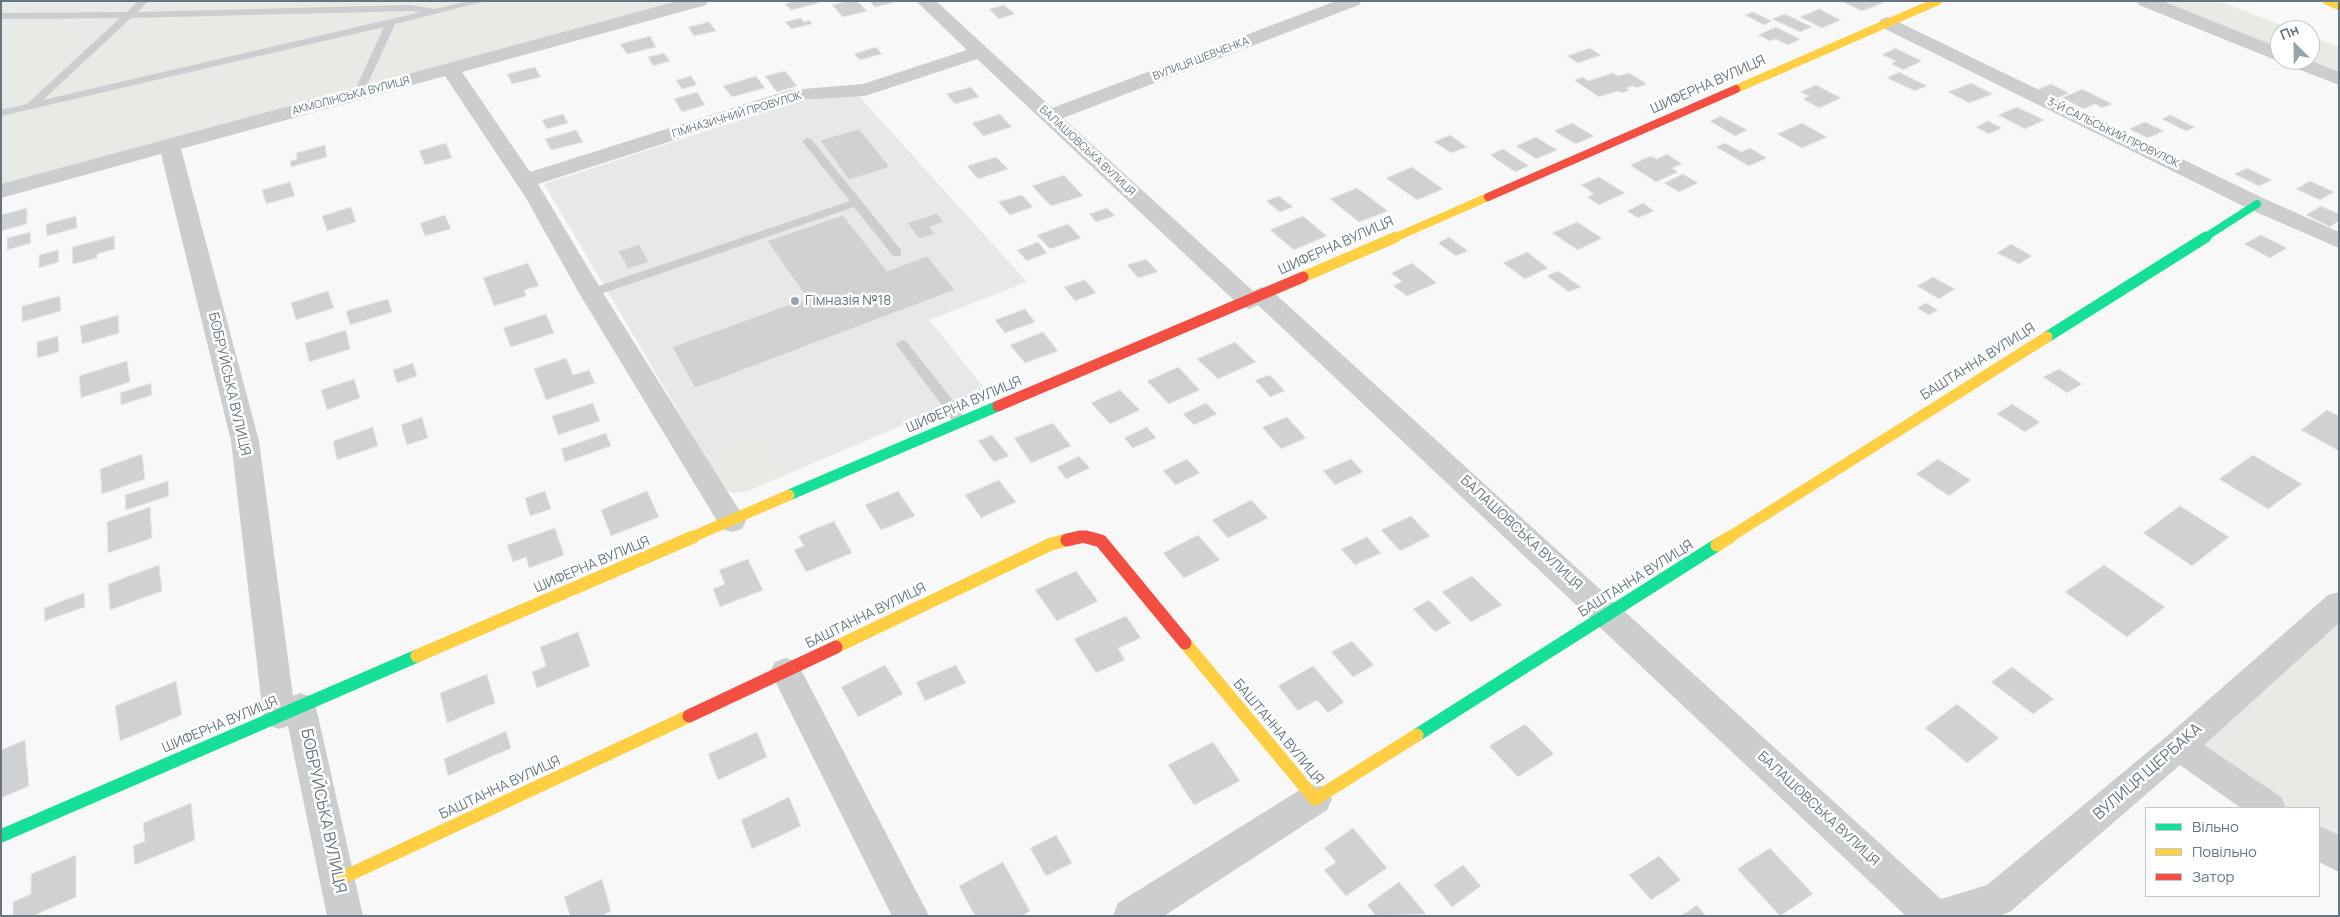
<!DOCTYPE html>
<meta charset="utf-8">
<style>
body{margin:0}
#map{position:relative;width:2340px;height:917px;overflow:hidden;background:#f8f8f8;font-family:Manrope,sans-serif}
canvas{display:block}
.frame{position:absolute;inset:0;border:2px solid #657681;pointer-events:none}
.legend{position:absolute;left:2145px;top:807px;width:175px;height:90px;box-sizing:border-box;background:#fff;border:1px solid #c1c8cd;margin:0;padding:6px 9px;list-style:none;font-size:15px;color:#657681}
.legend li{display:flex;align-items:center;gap:10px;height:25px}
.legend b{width:25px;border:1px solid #c1c8cd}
.north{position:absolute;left:2270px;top:20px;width:50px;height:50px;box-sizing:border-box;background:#fff;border:1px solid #c1c8cd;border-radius:50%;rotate:337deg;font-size:14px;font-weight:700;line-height:20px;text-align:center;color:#657681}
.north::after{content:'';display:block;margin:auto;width:18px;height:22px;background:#98a4ab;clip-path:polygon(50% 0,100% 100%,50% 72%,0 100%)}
</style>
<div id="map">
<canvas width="2340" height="917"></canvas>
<div class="frame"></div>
<ul class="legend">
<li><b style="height:6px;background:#16e098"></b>Вільно</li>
<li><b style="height:6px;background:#ffcf43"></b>Повільно</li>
<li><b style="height:6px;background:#f24e42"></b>Затор</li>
</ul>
<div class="north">Пн</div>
</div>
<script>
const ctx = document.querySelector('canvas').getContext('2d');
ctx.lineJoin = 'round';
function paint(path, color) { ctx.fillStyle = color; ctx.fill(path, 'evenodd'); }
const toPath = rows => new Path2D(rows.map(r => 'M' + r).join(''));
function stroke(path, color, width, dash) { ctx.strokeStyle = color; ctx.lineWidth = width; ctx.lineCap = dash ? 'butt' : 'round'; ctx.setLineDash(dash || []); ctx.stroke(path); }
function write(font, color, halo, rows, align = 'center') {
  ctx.font = font + ' Manrope,sans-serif'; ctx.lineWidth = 5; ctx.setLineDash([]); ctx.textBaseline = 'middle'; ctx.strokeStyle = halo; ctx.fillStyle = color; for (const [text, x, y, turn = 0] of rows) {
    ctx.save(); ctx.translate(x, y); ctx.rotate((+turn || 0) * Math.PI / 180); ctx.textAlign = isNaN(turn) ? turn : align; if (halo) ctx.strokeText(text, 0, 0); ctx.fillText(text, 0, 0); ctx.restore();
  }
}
paint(toPath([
 [858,95,1027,282,929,320,986,390,792,472,767,434,706,458,544,184,799,101]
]), '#e7e8e8');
paint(toPath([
 [1,1,700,1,1,190],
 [2145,1,2218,1,2294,30,2280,30,2280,55],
 [2310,36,2339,47,2339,79,2292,60,2310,60],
 [767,434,792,472,748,491,734,493,723,489,706,458],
 [2339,604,2339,856,2319,842,2319,808,2269,808,2179,746]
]), '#e7eae5');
const building = toPath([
 [793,1,818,1,819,3,791,10,785,4,793,1],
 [847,1,857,1,867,11,843,17,832,5,847,1],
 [869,1,891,1,892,3,875,7,869,1],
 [1841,1,1880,1,1883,3,1862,11,1841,1],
 [1004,5,1015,14,999,19,989,9,1004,5],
 [1819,9,1841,20,1822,28,1800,17,1819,9],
 [1753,12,1772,21,1764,25,1745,15,1753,12],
 [1785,14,1812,27,1800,32,1772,19,1785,14],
 [801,18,804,22,810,20,812,24,792,29,785,22,801,18],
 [709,22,716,31,694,36,688,27,709,22],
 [1776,27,1800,39,1788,45,1776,39,1770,41,1758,35,1776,27],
 [650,36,656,47,627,54,620,44,650,36],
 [876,47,882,54,860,60,854,54,876,47],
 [1590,48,1601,55,1578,63,1567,56,1590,48],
 [1895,48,1922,61,1903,70,1891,64,1896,61,1882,55,1895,48],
 [664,53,670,61,653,66,648,57,664,53],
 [535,67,541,77,512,84,507,74,535,67],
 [785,71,797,86,777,92,765,76,785,71],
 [1899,72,1927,86,1915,91,1887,78,1899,72],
 [1612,73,1618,76,1629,73,1647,84,1636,88,1633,86,1626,88,1629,90,1622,93,1618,91,1599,97,1574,80,1583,77,1588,81,1612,73],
 [691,76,697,85,682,89,676,80,691,76],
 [756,76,765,88,732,97,723,86,756,76],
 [1971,83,1993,94,1969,103,1948,92,1971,83],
 [2051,84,2069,93,2055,99,2037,90,2051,84],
 [1816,85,1841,98,1819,108,1803,99,1809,96,1800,92,1816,85],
 [971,87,979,97,955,104,946,94,971,87],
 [2082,89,2112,104,2102,108,2095,104,2084,109,2062,98,2082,89],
 [697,92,705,105,682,112,674,99,697,92],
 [2017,107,2044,120,2025,129,1998,115,2017,107],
 [563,114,568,123,547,129,542,120,563,114],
 [1000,114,1012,127,983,136,972,123,1000,114],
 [2170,115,2195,127,2186,131,2162,119,2170,115],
 [1721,116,1747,130,1735,136,1710,121,1721,116],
 [1988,121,2002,128,1989,134,1976,127,1988,121],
 [2145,122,2164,131,2148,138,2129,129,2145,122],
 [1572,123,1594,136,1576,144,1554,131,1572,123],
 [1802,123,1827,137,1802,148,1777,134,1802,123],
 [859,129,890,167,849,180,820,140,859,129],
 [576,130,583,142,551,150,545,139,576,130],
 [1450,135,1467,147,1451,153,1434,142,1450,135],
 [1536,137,1557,150,1536,159,1516,146,1536,137],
 [446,143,452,158,425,165,419,151,446,143],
 [1725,143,1741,152,1750,148,1767,158,1749,166,1716,147,1725,143],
 [325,145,327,157,291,167,290,161,297,159,296,153,325,145],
 [1503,149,1529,166,1515,172,1490,155,1503,149],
 [1667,154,1682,164,1672,168,1678,172,1656,182,1630,165,1651,156,1657,159,1667,154],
 [996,157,1008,169,978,179,967,166,996,157],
 [1412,167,1443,189,1417,200,1386,178,1412,167],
 [2247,168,2272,180,2259,186,2234,174,2247,168],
 [1683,174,1698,183,1679,192,1664,183,1683,174],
 [1064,175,1083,196,1051,206,1032,186,1064,175],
 [1599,177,1625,193,1599,205,1587,197,1594,194,1581,185,1599,177],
 [2310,181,2334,192,2320,200,2296,189,2310,181],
 [290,182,295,196,266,204,262,190,290,182],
 [1357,188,1388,211,1359,222,1330,199,1357,188],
 [1022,195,1033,207,1010,215,998,202,1022,195],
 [1279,196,1293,207,1280,212,1266,201,1279,196],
 [1643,203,1654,211,1638,218,1627,211,1643,203],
 [2321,206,2339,214,2339,221,2330,227,2306,215,2321,206],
 [351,207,356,222,327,231,322,216,351,207],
 [27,208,27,224,1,231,1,215,27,208],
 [1107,208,1115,216,1096,222,1089,214,1107,208],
 [937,213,944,222,930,227,935,234,919,239,907,223,937,213],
 [445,215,451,229,425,236,420,223,445,215],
 [843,215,887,271,927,256,955,290,695,388,672,347,807,298,767,241,843,215],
 [76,216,77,228,47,236,46,224,76,216],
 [1303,216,1327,236,1294,250,1270,230,1303,216],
 [1577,222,1602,238,1578,250,1552,233,1577,222],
 [1068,224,1081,238,1050,249,1037,235,1068,224],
 [30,232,31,243,7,250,7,238,30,232],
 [2261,235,2287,248,2270,258,2244,244,2261,235],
 [114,236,115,249,97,254,97,258,73,264,72,247,114,236],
 [1449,237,1468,251,1456,256,1438,243,1449,237],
 [1038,242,1047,253,1027,261,1017,250,1038,242],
 [639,244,649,262,628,269,618,251,639,244],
 [2011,244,2032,256,2019,264,1997,253,2011,244],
 [58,250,59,262,39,268,39,255,58,250],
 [1527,252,1548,268,1525,279,1503,263,1527,252],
 [1146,259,1158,272,1138,278,1127,265,1146,259],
 [528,263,539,286,524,290,526,296,494,306,483,278,528,263],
 [1412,263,1437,283,1407,296,1393,286,1402,281,1391,273,1412,263],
 [1558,271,1581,287,1569,292,1547,276,1558,271],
 [1933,277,1955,289,1939,299,1917,286,1933,277],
 [1085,280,1096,293,1075,301,1064,287,1085,280],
 [328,291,334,308,296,320,291,303,328,291],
 [60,296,61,311,22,322,22,306,60,296],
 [388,299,392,312,350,325,346,311,388,299],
 [1926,303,1938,310,1929,315,1917,308,1926,303],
 [1025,309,1035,322,1005,333,995,320,1025,309],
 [546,314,554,333,511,347,503,328,546,314],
 [118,315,119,333,82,344,80,326,118,315],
 [346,330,350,349,309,362,305,343,346,330],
 [1043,332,1058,351,1025,363,1010,345,1043,332],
 [58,336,59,352,37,358,37,342,58,336],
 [1235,342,1256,362,1218,379,1197,359,1235,342],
 [566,358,573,375,589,370,595,383,546,400,534,369,566,358],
 [127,361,130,382,81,398,79,376,127,361],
 [413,363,417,376,397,383,393,370,413,363],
 [1178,367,1200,390,1169,404,1147,381,1178,367],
 [2059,369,2082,384,2067,393,2043,377,2059,369],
 [1270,375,1285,391,1270,397,1255,380,1270,375],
 [354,379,360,398,327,410,321,390,354,379],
 [151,383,152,395,121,405,120,393,151,383],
 [1120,390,1140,410,1110,424,1091,403,1120,390],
 [593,403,600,421,558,435,552,416,593,403],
 [1206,403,1217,414,1194,425,1183,414,1206,403],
 [2012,404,2040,422,2025,432,1997,414,2012,404],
 [2327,410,2339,416,2339,451,2301,430,2327,410],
 [422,417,428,438,407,445,401,425,422,417],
 [1287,417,1306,438,1281,449,1262,427,1287,417],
 [1053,423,1071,446,1031,463,1014,438,1053,423],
 [373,427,378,446,337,460,333,441,373,427],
 [1147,427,1156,438,1133,448,1124,438,1147,427],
 [606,433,611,446,565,462,561,449,606,433],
 [992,435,1009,456,994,462,978,441,992,435],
 [142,454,145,479,102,494,100,469,142,454],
 [2253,455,2302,484,2268,509,2219,479,2253,455],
 [1079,456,1090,468,1066,479,1057,467,1079,456],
 [1187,459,1200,473,1176,485,1163,471,1187,459],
 [1351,459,1363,472,1335,485,1323,471,1351,459],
 [1938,459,1971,480,1949,496,1916,474,1938,459],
 [999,480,1016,502,981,518,965,495,999,480],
 [168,481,169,496,126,510,125,495,168,481],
 [545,491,551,509,530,516,525,498,545,491],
 [647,491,659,517,611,536,601,510,647,491],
 [898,491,915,516,881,530,865,505,898,491],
 [1251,500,1268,518,1228,538,1212,520,1251,500],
 [2180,506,2229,537,2192,566,2143,533,2180,506],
 [150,507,152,538,108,553,107,522,150,507],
 [1411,516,1430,536,1400,551,1381,530,1411,516],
 [834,521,852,553,806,572,794,550,804,546,798,536,834,521],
 [555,528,564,555,529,568,526,557,513,562,507,545,555,528],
 [1198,535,1220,560,1184,578,1163,553,1198,535],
 [1367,537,1381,553,1355,565,1341,549,1367,537],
 [748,559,763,590,720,607,713,589,725,584,719,570,748,559],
 [159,565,162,591,110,610,108,584,159,565],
 [2104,565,2165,607,2127,637,2065,592,2104,565],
 [1076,571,1098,601,1057,621,1035,590,1076,571],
 [1472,576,1502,605,1471,622,1442,592,1472,576],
 [84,593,85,607,45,621,44,608,84,593],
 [1429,600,1451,623,1435,632,1413,609,1429,600],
 [1126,616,1141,638,1118,648,1125,660,1096,673,1074,639,1126,616],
 [578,632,590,666,537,688,532,672,546,666,540,647,578,632],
 [1352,641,1374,665,1353,677,1331,652,1352,641],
 [885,665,903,694,858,717,841,687,885,665],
 [956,665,966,683,925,701,916,682,956,665],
 [1313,666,1344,702,1328,713,1317,700,1298,711,1278,686,1313,666],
 [2012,667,2054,699,2033,714,1991,682,2012,667],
 [487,674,495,703,447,723,440,693,487,674],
 [176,681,182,715,120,741,115,706,176,681],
 [1957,704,1999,738,1967,763,1925,728,1957,704],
 [1525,724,1554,754,1518,777,1489,746,1525,724],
 [506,731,511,748,448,776,444,759,506,731],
 [757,732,767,757,718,780,708,754,757,732],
 [25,740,29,786,1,798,1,750,25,740],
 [1213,742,1240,781,1194,805,1168,765,1213,742],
 [789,797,801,826,752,849,741,820,789,797],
 [191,803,195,840,135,865,133,846,145,841,143,823,191,803],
 [1353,828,1387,868,1346,896,1324,870,1336,862,1324,848,1353,828],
 [1056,835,1072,863,1046,876,1030,848,1056,835],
 [1770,848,1813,894,1780,916,1737,869,1770,848],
 [76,855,76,897,33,916,13,916,13,902,31,894,31,874,76,855],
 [1659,856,1681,880,1651,900,1629,875,1659,856],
 [1003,862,1030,911,1022,916,975,916,959,886,1003,862],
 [1463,865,1481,886,1452,907,1434,885,1463,865],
 [602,879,611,911,601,916,570,916,564,897,602,879],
 [1399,882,1426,914,1376,916,1367,905,1399,882],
 [1697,905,1706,916,1681,916,1697,905]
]);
paint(building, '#cfd1d2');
stroke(building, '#e8e8e8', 1);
paint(toPath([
 [138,1,148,1,138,12,410,5,435,9,469,1,486,1,395,24,363,94,358,97,353,94,384,27,1,116,1,110,27,104,120,18,1,19,1,13,127,12,138,1],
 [410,11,421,12,43,100,131,18,410,11],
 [807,138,811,139,901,250,901,256,893,256,854,207,595,296,587,296,585,293,587,290,850,201,802,141,807,138],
 [902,340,906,341,955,403,966,422,964,425,954,425,945,409,898,347,896,344,902,340]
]), '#cbcdce');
paint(toPath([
 [678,1,709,1,706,5,462,72,530,172,790,90,863,84,967,50,916,1,936,1,1052,108,1336,1,1362,1,1359,5,1063,118,1253,291,1262,287,1271,290,1941,899,1987,885,2167,736,2328,595,2339,592,2339,623,2204,745,2281,797,2286,808,2241,808,2180,765,2011,911,2000,916,1906,916,1258,305,1249,309,1240,306,977,59,865,96,799,100,538,184,603,293,746,521,742,529,732,532,722,529,579,293,526,198,445,76,181,149,259,441,293,696,300,693,312,697,316,707,363,916,327,916,288,726,279,729,267,725,263,715,231,441,161,154,1,198,1,184,678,1],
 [2136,1,2162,1,2280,48,2280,60,2309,60,2339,72,2339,85,2285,64,2282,60,2280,61,2273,59,2139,5,2136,1],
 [1888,17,2265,199,2339,232,2339,248,2249,209,1881,27,1879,23,1881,19,1888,17],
 [786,658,797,662,929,916,892,916,770,671,775,662,786,658],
 [1315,784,1327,788,1332,799,1327,810,1164,916,1113,916,1118,903,1303,788,1315,784],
 [2319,826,2339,835,2339,872,2319,862,2319,826]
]), '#cbcdce');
stroke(toPath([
 [2204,238,2257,204]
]), '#16e098', 8);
stroke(toPath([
 [2047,337,2206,237],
 [789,495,998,406]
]), '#16e098', 11);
stroke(toPath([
 [1417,735,1717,545],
 [1,836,417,656]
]), '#16e098', 13);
stroke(toPath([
 [2327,1,2339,6],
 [1736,89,1938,1],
 [1394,238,1488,197]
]), '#ffcf43', 8);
stroke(toPath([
 [1303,277,1396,237],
 [690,538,789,495],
 [1728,538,2047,337]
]), '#ffcf43', 11);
stroke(toPath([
 [1717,545,1730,537],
 [1185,643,1315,799,1417,735],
 [836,647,1051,544,1067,540],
 [417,656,693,537],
 [338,880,689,716]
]), '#ffcf43', 13);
stroke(toPath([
 [1488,197,1736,89]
]), '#f24e42', 8);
stroke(toPath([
 [998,406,1303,277],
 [1075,538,1083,536,1090,538]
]), '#f24e42', 11);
stroke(toPath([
 [1086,537,1101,541,1185,643],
 [1067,540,1080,537],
 [689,716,836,647]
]), '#f24e42', 13);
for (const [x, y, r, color] of [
 [795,301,5,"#98a4ab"]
]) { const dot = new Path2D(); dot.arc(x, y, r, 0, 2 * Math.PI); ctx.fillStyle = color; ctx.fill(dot); stroke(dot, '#fff', 2); }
write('11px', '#657681', '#fff', [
 ["ВУЛИЦЯ ШЕВЧЕНКА",1201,59,-21],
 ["АКМОЛІНСЬКА ВУЛИЦЯ",351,96,-15],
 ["ГІМНАЗИЧНИЙ ПРОВУЛОК",737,115,-17],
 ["3-Й САЛЬСЬКИЙ ПРОВУЛОК",2113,133,26],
 ["БАЛАШОВСЬКА ВУЛИЦЯ",1087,151,43]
]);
write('14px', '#657681', '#fff', [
 ["ШИФЕРНА ВУЛИЦЯ",1708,85,-24],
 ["ШИФЕРНА ВУЛИЦЯ",1336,246,-24],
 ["БАШТАННА ВУЛИЦЯ",1978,362,-32],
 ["БОБРУЙСЬКА ВУЛИЦЯ",229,384,77],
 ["ШИФЕРНА ВУЛИЦЯ",964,405,-23],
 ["БАЛАШОВСЬКА ВУЛИЦЯ",1521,533,43],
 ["ШИФЕРНА ВУЛИЦЯ",592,565,-23],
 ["БАШТАННА ВУЛИЦЯ",1636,579,-32],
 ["БАШТАННА ВУЛИЦЯ",866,616,-26],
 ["ШИФЕРНА ВУЛИЦЯ",220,725,-23],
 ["БАШТАННА ВУЛИЦЯ",1278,732,50],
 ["БАШТАННА ВУЛИЦЯ",500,788,-25],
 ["БАЛАШОВСЬКА ВУЛИЦЯ",1818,809,43]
]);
write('14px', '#657681', '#fff', [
 ["Гімназія №18",805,301]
], 'left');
write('16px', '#657681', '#fff', [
 ["ВУЛИЦЯ ЩЕРБАКА",2148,772,-41],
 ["БОБРУЙСЬКА ВУЛИЦЯ",323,811,78]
]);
</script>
